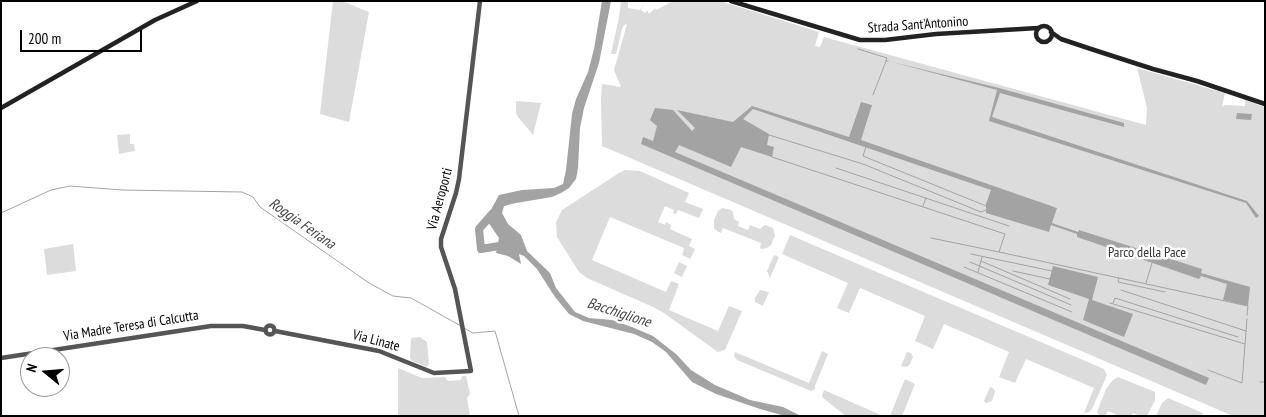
<!DOCTYPE html>
<style>
body{margin:0}
#map{position:relative;width:1266px;height:417px;overflow:hidden;background:#fff;font-family:"PT Sans Narrow",sans-serif}
canvas{display:block}
.frame{position:absolute;inset:0;border:2px solid #000;pointer-events:none}
.north{position:absolute;left:20px;top:347px;width:50px;height:50px;box-sizing:border-box;background:#fff;border:1px solid #999;border-radius:50%;rotate:287deg;font-size:14px;font-weight:700;line-height:20px;text-align:center;color:#000}
.north::after{content:'';display:block;margin:auto;width:18px;height:22px;background:#000;clip-path:polygon(50% 0,100% 100%,50% 72%,0 100%)}
.scale{position:absolute;left:20px;top:30px;width:122px;height:22px;box-sizing:border-box;border:2px solid #000;border-top:0;padding-left:6px;font-size:15px;line-height:18px;white-space:nowrap;color:#000;-webkit-text-stroke:4px #fff;paint-order:stroke}
</style>
<div id="map">
<canvas width="1266" height="417"></canvas>
<div class="frame"></div>
<div class="north">N</div>
<div class="scale">200 m</div>
</div>
<script>
const ctx = document.querySelector('canvas').getContext('2d');
ctx.lineJoin = 'round';
function paint(path, color) { ctx.fillStyle = color; ctx.fill(path, 'evenodd'); }
const toPath = rows => new Path2D(rows.map(r => 'M' + r).join(''));
function stroke(path, color, width, dash) { ctx.strokeStyle = color; ctx.lineWidth = width; ctx.lineCap = dash ? 'butt' : 'round'; ctx.setLineDash(dash || []); ctx.stroke(path); }
function write(font, color, halo, rows, align = 'center') {
  ctx.font = font + ' "PT Sans Narrow",sans-serif'; ctx.lineWidth = 5; ctx.setLineDash([]); ctx.textBaseline = 'middle'; ctx.strokeStyle = halo; ctx.fillStyle = color; for (const [text, x, y, turn = 0] of rows) {
    ctx.save(); ctx.translate(x, y); ctx.rotate((+turn || 0) * Math.PI / 180); ctx.textAlign = isNaN(turn) ? turn : align; if (halo) ctx.strokeText(text, 0, 0); ctx.fillText(text, 0, 0); ctx.restore();
  }
}
paint(toPath([
 [333,1,342,1,369,12,349,122,320,114],
 [621,1,628,1,628,8,640,10,644,4,641,10,645,13,647,10,649,14,655,8,656,10,673,1,720,1,819,32,815,46,820,47,824,37,1146,125,1147,108,1137,68,1225,93,1222,107,1225,105,1245,106,1245,100,1265,107,1265,416,1233,416,602,146,601,100,602,84,621,87,614,70,627,24,624,25,622,29,616,54,611,54,619,17],
 [516,101,541,103,533,135,518,117,516,113],
 [130,134,130,144,134,144,135,151,119,154,117,135],
 [625,170,640,171,689,193,685,202,703,209,699,218,678,210,676,214,673,213,674,210,665,206,658,222,665,225,666,222,671,225,670,229,692,239,689,246,695,249,690,259,682,255,684,248,610,217,592,260,666,292,671,281,679,284,669,310,718,331,729,306,742,311,725,350,718,352,715,350,664,313,653,307,587,278,579,272,557,237,556,222,562,210,619,173],
 [722,208,731,210,733,212,734,219,739,222,738,226,748,230,750,225,760,229,765,225,773,228,775,235,771,245,767,248,762,249,760,248,761,243,723,228,721,233,717,231,714,228,714,220,718,211],
 [790,235,1104,369,1107,375,1092,409,1089,412,1084,413,1094,388,1026,359,1015,383,999,377,1009,352,944,324,933,349,915,341,925,316,860,288,849,313,837,308,848,283,782,254],
 [73,244,76,271,47,275,44,249],
 [774,255,779,257,770,278,767,271],
 [679,262,687,266,682,277,674,273],
 [760,290,769,292,763,306,755,302,755,298],
 [420,337,427,342,429,364,427,367,412,361,410,358,411,338],
 [822,351,828,354,815,386,815,389,811,391,737,360,734,356,735,352,809,383],
 [907,352,911,353,913,357,909,366,905,367,901,366],
 [398,368,422,378,445,377,448,381,461,380,462,376,466,376,470,394,467,398,470,416,398,416],
 [1118,377,1155,392,1155,400,1147,416,1140,416,1133,413,1131,416,1119,416,1108,411,1105,416,1099,415,1097,412,1106,389,1113,380],
 [905,379,915,384,902,416,890,416],
 [990,387,994,389,995,392,992,401,986,403,984,401],
 [824,390,883,416,846,416,823,398,822,396],
 [1168,398,1203,413,1202,416,1156,416,1162,403]
]), '#dcdcdc');
paint(toPath([
 [602,1,611,1,599,63,584,108,580,128,578,168,576,179,569,188,561,193,552,197,516,203,504,206,502,213,508,224,521,235,527,251,550,273,556,288,575,312,589,318,612,320,632,327,653,336,676,354,691,370,715,385,750,400,783,407,801,416,785,416,760,409,716,394,692,382,666,352,652,342,634,334,583,321,569,314,555,297,537,269,524,256,519,254,521,264,508,256,496,253,499,238,486,219,499,195,522,190,554,188,563,184,566,170,572,114,576,99,588,72,594,49],
 [888,61,999,88,1124,123,1124,127,1000,93,992,117,1247,201,1259,216,1256,218,1246,203,989,121,997,90],
 [861,102,872,105,861,140,1057,208,1052,223,1078,232,1079,230,1202,269,1201,273,1250,287,1248,306,1223,300,1227,284,1201,276,1199,279,1077,237,1077,234,1051,225,1049,232,986,213,986,204,991,190,753,109,743,119,769,134,767,145,774,147,772,157,741,147,731,167,679,145,675,152,1209,378,1206,385,641,144,643,137,653,141,657,126,650,120,655,108,673,110,692,131,695,128,677,110,733,122,752,106,849,137],
 [1237,113,1252,114,1251,120,1236,119],
 [1053,266,1098,277,1092,300,1133,314,1124,337,1083,320,1089,299,1048,285]
]), '#a3a3a3');
stroke(toPath([
 [858,49,887,58,886,61,888,61],
 [873,95,886,61],
 [769,135,863,164,981,212,986,210],
 [866,147,863,156,986,206],
 [772,157,1005,234,999,252,1248,306,1247,315],
 [836,168,1009,226],
 [923,206,926,198],
 [1,213,51,190,70,186,122,190,242,192,253,197,260,207,369,283,393,296,411,298,461,326],
 [931,238,999,252],
 [971,254,1052,271],
 [981,261,1070,299],
 [970,262,1071,305],
 [964,267,1072,312],
 [1013,271,1050,279],
 [978,272,982,257],
 [1119,278,1118,282,1165,292],
 [1146,283,1152,263],
 [1121,290,1246,331],
 [1110,303,1245,344],
 [1113,303,1115,298,1238,337],
 [464,328,473,333,495,331,519,416],
 [1208,370,1242,383,1247,319],
 [1260,382,1265,382]
]), '#a3a3a3', 1);
stroke(toPath([
 [493,213,479,229,481,249,505,245]
]), '#a3a3a3', 8);
stroke(toPath([
 '265.5 330a4.5 4.5 0 1 1 9 0a4.5 4.5 0 1 1-9 0Z',
 [275,331,379,351,434,373,471,371,455,289,441,247,441,239,456,193,459,179,480,1],
 [1,358,211,326,243,326,265,330]
]), '#555', 4.5);
stroke(toPath([
 [731,1,860,40,885,40,936,34,1038,28],
 '1036 34a8 8 0 1 1 16 0a8 8 0 1 1-16 0Z',
 [1051,32,1061,39,1091,49,1153,69,1197,81,1265,104],
 [1,108,155,20,197,1]
]), '#222', 4.5);
write('14px', '#000', '#fff', [
 ["Strada Sant'Antonino",918,25,-4],
 ["Via Aeroporti",440,199,-75],
 ["Via Madre Teresa di Calcutta",131,326,-9],
 ["Via Linate",376,341,15]
]);
write('14px', '#333', '#fff', [
 ["Parco della Pace",1147,253]
]);
write('italic 15px', '#444', '#fff', [
 ["Roggia Feriana",302,224,35],
 ["Bacchiglione",619,313,18]
]);
</script>
